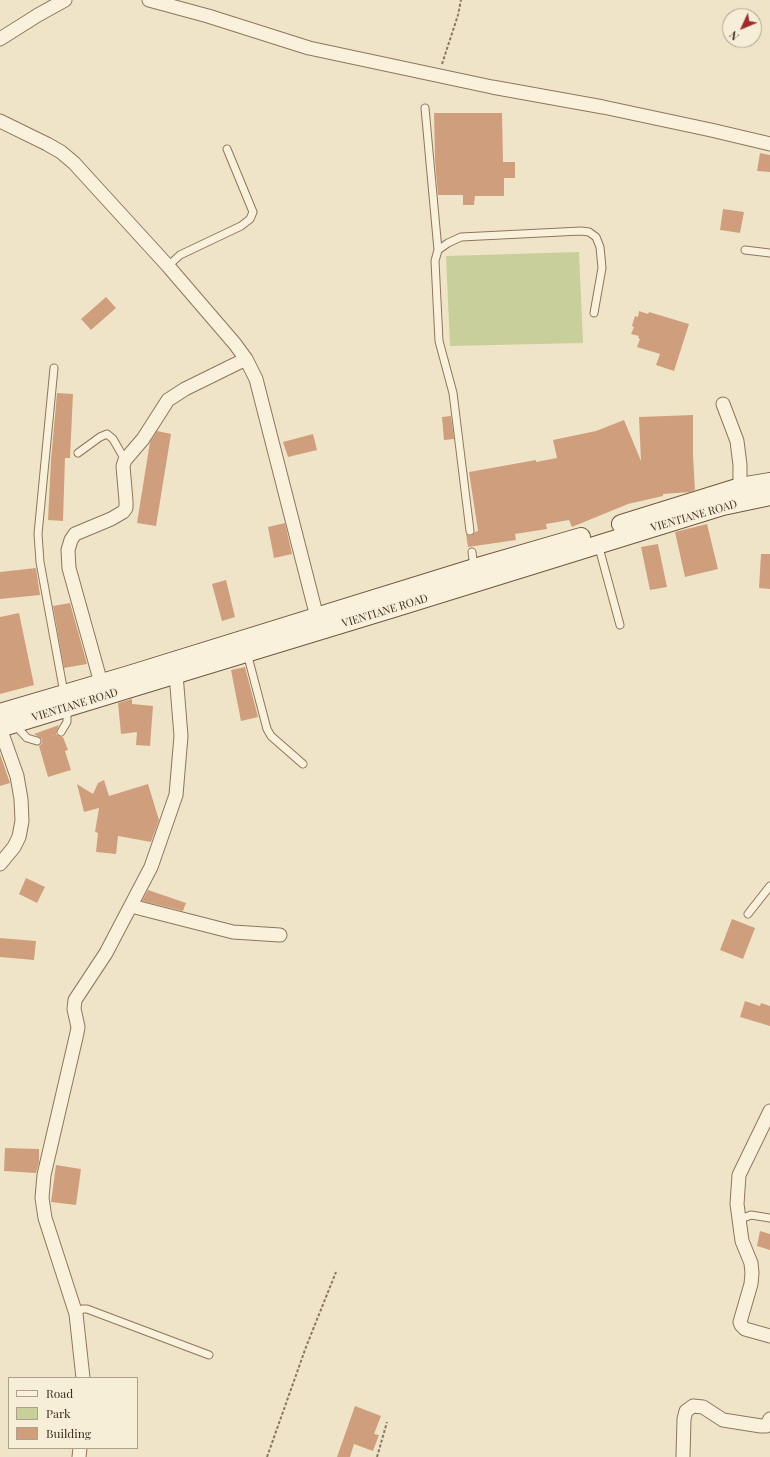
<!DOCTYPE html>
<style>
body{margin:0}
#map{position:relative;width:770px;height:1457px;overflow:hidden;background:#f0e4c8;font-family:"Playfair Display",serif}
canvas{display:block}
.legend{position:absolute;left:8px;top:1377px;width:130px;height:72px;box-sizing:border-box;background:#f7eed8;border:1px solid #ada18e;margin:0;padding:5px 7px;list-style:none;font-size:12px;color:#3d2e20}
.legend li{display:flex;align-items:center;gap:8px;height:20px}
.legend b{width:20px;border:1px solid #ada18e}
.north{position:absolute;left:722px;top:8px;width:40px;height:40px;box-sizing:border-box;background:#f7eed8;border:1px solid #ada18e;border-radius:50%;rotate:226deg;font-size:11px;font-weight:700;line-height:16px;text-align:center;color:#3d2e20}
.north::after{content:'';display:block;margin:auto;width:14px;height:18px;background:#9e2a2b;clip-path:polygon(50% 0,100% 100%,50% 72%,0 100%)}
</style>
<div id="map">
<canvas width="770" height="1457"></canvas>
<ul class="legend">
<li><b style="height:5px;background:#faf1dc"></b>Road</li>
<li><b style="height:11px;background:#c9cf9b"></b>Park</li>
<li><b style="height:11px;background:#cf9f7d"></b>Building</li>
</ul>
<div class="north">N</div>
</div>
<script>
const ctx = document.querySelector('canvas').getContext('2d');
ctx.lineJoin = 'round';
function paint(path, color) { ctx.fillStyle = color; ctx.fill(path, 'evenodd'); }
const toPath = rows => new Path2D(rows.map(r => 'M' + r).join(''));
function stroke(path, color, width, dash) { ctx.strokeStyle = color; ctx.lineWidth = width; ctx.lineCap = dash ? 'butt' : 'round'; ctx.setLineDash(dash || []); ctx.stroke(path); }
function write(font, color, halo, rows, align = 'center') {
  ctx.font = font + ' "Playfair Display",serif'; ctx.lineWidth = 3.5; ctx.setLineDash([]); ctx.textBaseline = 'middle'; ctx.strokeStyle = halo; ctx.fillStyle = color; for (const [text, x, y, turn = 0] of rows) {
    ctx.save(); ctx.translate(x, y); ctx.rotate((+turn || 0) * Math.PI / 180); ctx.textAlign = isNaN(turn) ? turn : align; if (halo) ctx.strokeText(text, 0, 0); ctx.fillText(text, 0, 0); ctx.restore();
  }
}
paint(toPath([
 [579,252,583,343,450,346,446,256]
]), '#c9cf9b');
paint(toPath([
 [434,113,502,113,503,162,515,162,515,178,504,178,504,196,475,196,474,205,463,205,463,195,438,195,435,160],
 [760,153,770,155,770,172,757,171],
 [723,209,744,212,740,233,720,230],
 [106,297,116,308,91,330,81,319],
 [639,311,648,314,649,312,689,324,674,371,656,365,660,354,637,347,640,339,638,338,639,336,631,334,634,327,632,326,635,316,638,317],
 [57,393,73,394,70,458,65,458,63,521,48,520,51,460],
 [693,415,693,455,695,490,690,492,663,494,663,496,628,504,572,527,569,520,546,524,547,529,515,534,516,540,468,547,466,534,471,536,475,532,478,531,469,472,536,460,536,462,557,458,553,440,596,431,624,420,641,461,639,417],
 [451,416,454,439,444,440,442,417],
 [157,431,171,434,156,526,137,523,150,442],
 [313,434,317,450,288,457,283,442],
 [285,523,292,554,274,558,268,527],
 [707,524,718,569,685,577,675,532],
 [658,544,667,587,650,590,641,547],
 [761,554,770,554,770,589,759,588],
 [36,568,40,595,0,599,0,572],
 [226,580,235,617,222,621,212,584],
 [70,603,87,664,64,668,53,606],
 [19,613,34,685,0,694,0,617],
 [245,667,258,717,241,721,231,670],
 [132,699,132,704,153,706,150,746,136,745,137,732,121,734,118,703],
 [59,725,57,730,56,734,59,736,63,737,68,750,65,751,71,770,48,777,39,746,42,743,42,739,34,734],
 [0,754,10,783,0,786],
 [104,780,109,796,148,784,159,820,151,842,118,836,116,854,96,852,98,833,95,832,99,808,84,812,77,784,93,794,98,783],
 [26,878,45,887,37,903,19,894],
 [148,890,186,903,183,911,142,901],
 [732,919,755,928,743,959,720,950],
 [0,938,36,941,34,960,0,957],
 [745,1001,760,1006,761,1003,770,1006,770,1026,740,1017],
 [5,1148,39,1149,39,1162,36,1173,4,1171],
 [56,1165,81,1169,76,1205,51,1202],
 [760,1231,770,1234,770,1250,757,1246],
 [355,1406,381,1416,374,1434,379,1435,373,1451,354,1444,350,1457,337,1457]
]), '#cf9f7d');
const service = toPath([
 [425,108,438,250],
 [745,250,770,253],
 [168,266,180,255,241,226,250,219,253,212,227,149],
 [54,368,38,534,40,562,64,693],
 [78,453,100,437,107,434,113,439,125,460],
 [470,531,453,393,439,341,435,261,438,250,448,243,461,237,581,231,589,232,596,237,600,247,602,268,594,313],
 [598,544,620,625],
 [472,552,474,568],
 [247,653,267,729,271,736,303,764],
 [14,724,27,738,37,741],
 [61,732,67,722,67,708],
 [748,914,770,886],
 [738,1220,751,1215,770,1218],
 [76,1314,82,1309,87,1309,209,1355]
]);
const minor = toPath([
 [149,0,208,16,309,48,492,87,603,107,711,130,770,144],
 [0,39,38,15,65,0],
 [0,121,47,144,61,152,74,163,168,266,235,344,246,359,256,379,319,625],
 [723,404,737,441,740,465,740,487],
 [101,683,69,568,68,550,71,540,75,534,111,519,123,512,126,508,126,501,123,466,125,460,143,439,168,400,185,389,246,359],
 [0,728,17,776,21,799,22,821,19,837,14,847,0,864],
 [131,906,233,932,280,935],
 [770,1111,739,1175,737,1204,742,1241,751,1263,752,1273,751,1284,740,1322,741,1325,745,1329,770,1336],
 [83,1378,76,1314,45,1218,42,1198,44,1175,77,1033,78,1027,74,1009,75,1000,106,953,151,867,176,795,181,736,176,674],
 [79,1457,80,1448],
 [683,1457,684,1419,686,1411,693,1406,703,1407,723,1420,761,1426,766,1426,770,1419]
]);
const secondary = toPath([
 [621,524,740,487,770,482],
 [0,713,129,675,474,568,581,537],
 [0,728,394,608,723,506,770,496]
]);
stroke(service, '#8d765c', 9);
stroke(minor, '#8d765c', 15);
stroke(secondary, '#6f573f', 20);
stroke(toPath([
 [442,64,458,15,461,0],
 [267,1457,306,1347,336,1272],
 [377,1457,387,1422]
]), '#8d765c', 2, [3, 2]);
stroke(service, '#faf1dc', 7);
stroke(minor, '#faf1dc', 13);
stroke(secondary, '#faf1dc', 18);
write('11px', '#3d2e20', '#f7eed8', [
 ["VIENTIANE ROAD",694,516,-16],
 ["VIENTIANE ROAD",385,611,-17],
 ["VIENTIANE ROAD",75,705,-17]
]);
</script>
